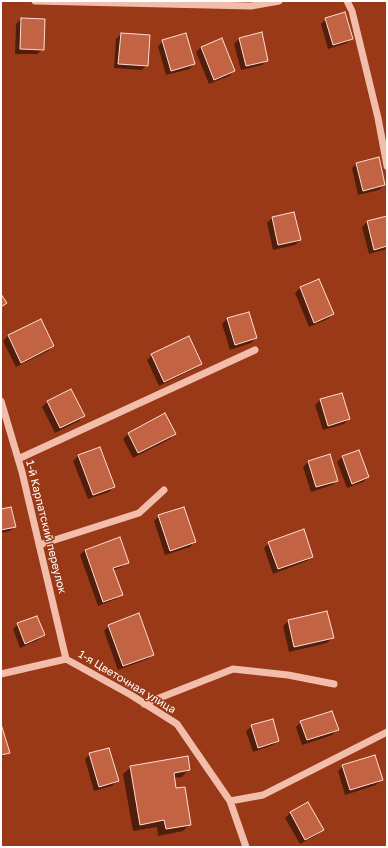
<!DOCTYPE html>
<meta charset="utf-8">
<style>
body{margin:0}
#map{position:relative;width:388px;height:848px;overflow:hidden;background:#9a3917;font-family:"Golos Text",sans-serif}
canvas{display:block}
.frame{position:absolute;inset:0;border:2px solid #fff;pointer-events:none}
</style>
<div id="map">
<canvas width="388" height="848"></canvas>
<div class="frame"></div>
</div>
<script>
const ctx = document.querySelector('canvas').getContext('2d');
ctx.lineJoin = 'round';
function paint(path, color) { ctx.fillStyle = color; ctx.fill(path, 'evenodd'); }
const toPath = rows => new Path2D(rows.map(r => 'M' + r).join(''));
function stroke(path, color, width, dash) { ctx.strokeStyle = color; ctx.lineWidth = width; ctx.lineCap = dash ? 'butt' : 'round'; ctx.setLineDash(dash || []); ctx.stroke(path); }
function write(font, color, halo, rows, align = 'center') {
  ctx.font = font + ' "Golos Text",sans-serif'; ctx.lineWidth = 3; ctx.setLineDash([]); ctx.textBaseline = 'middle'; ctx.strokeStyle = halo; ctx.fillStyle = color; for (const [text, x, y, turn = 0] of rows) {
    ctx.save(); ctx.translate(x, y); ctx.rotate((+turn || 0) * Math.PI / 180); ctx.textAlign = isNaN(turn) ? turn : align; if (halo) ctx.strokeText(text, 0, 0); ctx.fillText(text, 0, 0); ctx.restore();
  }
}
paint(toPath([
 [21,19,43,49,37,54,15,54,16,24],
 [326,19,352,38,347,43,328,49,321,24],
 [121,34,147,65,142,70,114,68,116,39],
 [239,39,267,60,262,65,241,70,234,44],
 [163,41,194,64,189,69,166,75,158,46],
 [201,47,234,71,229,76,209,84,196,52],
 [357,163,384,185,379,190,358,195,352,168],
 [294,213,300,240,295,245,273,250,267,223,272,218],
 [387,217,387,249,369,254,362,227,367,222],
 [319,280,333,314,328,319,309,327,295,293,300,288],
 [248,313,256,338,251,343,230,350,222,324,227,319],
 [41,320,53,346,48,351,16,367,3,341,8,336],
 [152,355,201,363,196,368,159,386,147,360],
 [71,390,84,416,79,421,55,433,42,407,47,402],
 [320,400,349,419,344,424,323,430,315,405],
 [165,415,175,434,170,439,133,458,123,439,128,434],
 [358,451,368,477,363,482,347,488,337,462,342,457],
 [78,456,114,487,109,492,88,499,73,461],
 [308,462,337,480,332,485,311,492,303,467],
 [1,510,15,526,10,531,1,533],
 [159,516,195,542,190,547,165,555,154,521],
 [269,543,312,556,307,561,273,574,264,548],
 [85,550,127,562,122,567,113,570,122,594,116,599,98,606,80,555],
 [288,621,332,638,327,643,289,652,283,626],
 [18,624,43,635,38,640,20,648,13,629],
 [109,626,153,654,148,659,118,670,104,631],
 [301,722,337,730,332,735,302,745,296,727],
 [252,726,278,740,273,745,253,752,246,731],
 [1,727,8,752,1,758],
 [90,754,117,781,112,786,94,791,85,759],
 [343,766,381,780,376,785,345,795,338,771],
 [131,767,189,769,182,777,173,778,175,789,190,824,183,831,158,836,157,827,133,831,123,774],
 [290,813,322,830,317,835,300,844,285,818]
]), '#0007');
const building = toPath([
 [345,12,353,39,333,45,325,18,345,12],
 [21,18,45,19,44,50,20,49,21,18],
 [262,32,268,61,246,66,239,38,262,32],
 [121,33,150,35,148,66,118,64,121,33],
 [186,33,195,64,171,71,162,40,186,33],
 [222,38,235,71,214,80,201,47,222,38],
 [379,157,385,185,363,191,356,163,379,157],
 [294,212,301,240,278,245,272,217,294,212],
 [387,216,387,246,374,250,367,221,387,216],
 [319,279,334,314,314,323,300,287,319,279],
 [1,294,7,303,1,307,1,294],
 [249,312,257,338,235,345,227,318,249,312],
 [41,319,54,346,21,363,8,335,41,319],
 [189,336,202,364,164,382,151,354,189,336],
 [71,389,85,416,60,428,47,401,71,389],
 [342,393,350,419,328,426,320,399,342,393],
 [165,413,176,434,138,453,128,433,165,413],
 [100,447,115,487,93,495,78,455,100,447],
 [359,450,369,477,352,484,342,456,359,450],
 [330,454,338,481,316,487,308,461,330,454],
 [11,507,16,527,1,530,1,509,11,507],
 [184,507,196,542,170,551,158,515,184,507],
 [304,529,313,557,278,569,268,542,304,529],
 [120,537,129,563,113,568,123,595,103,602,85,550,120,537],
 [327,611,334,638,294,647,288,620,327,611],
 [139,613,154,655,123,666,108,625,139,613],
 [37,616,45,635,25,644,17,623,37,616],
 [332,711,339,730,307,740,300,721,332,711],
 [273,719,279,741,258,748,251,725,273,719],
 [1,724,10,753,1,755,1,724],
 [109,748,119,781,99,787,89,753,109,748],
 [375,755,383,780,350,790,342,765,375,755],
 [188,756,190,770,174,773,176,788,185,787,191,825,166,829,164,820,140,825,130,766,188,756],
 [308,802,324,830,305,840,290,812,308,802]
]);
paint(building, '#c26444');
stroke(building, '#fcddd3', 1);
stroke(toPath([
 [35,1,251,6,279,1],
 [347,1,352,11,378,118,387,166],
 [1,401,22,472,66,659],
 [18,459,255,350],
 [39,545,139,513,164,490],
 [66,659,131,695,177,724,230,801,246,847],
 [1,674,66,659],
 [144,704,233,669,288,675,334,684],
 [230,801,263,795,387,732]
]), '#f2bdab', 7);
write('11px', '#fff', '#9a3917', [
 ["1-й Карпатский переулок",46,527,76],
 ["1-я Цветочная улица",127,682,31]
]);
</script>
